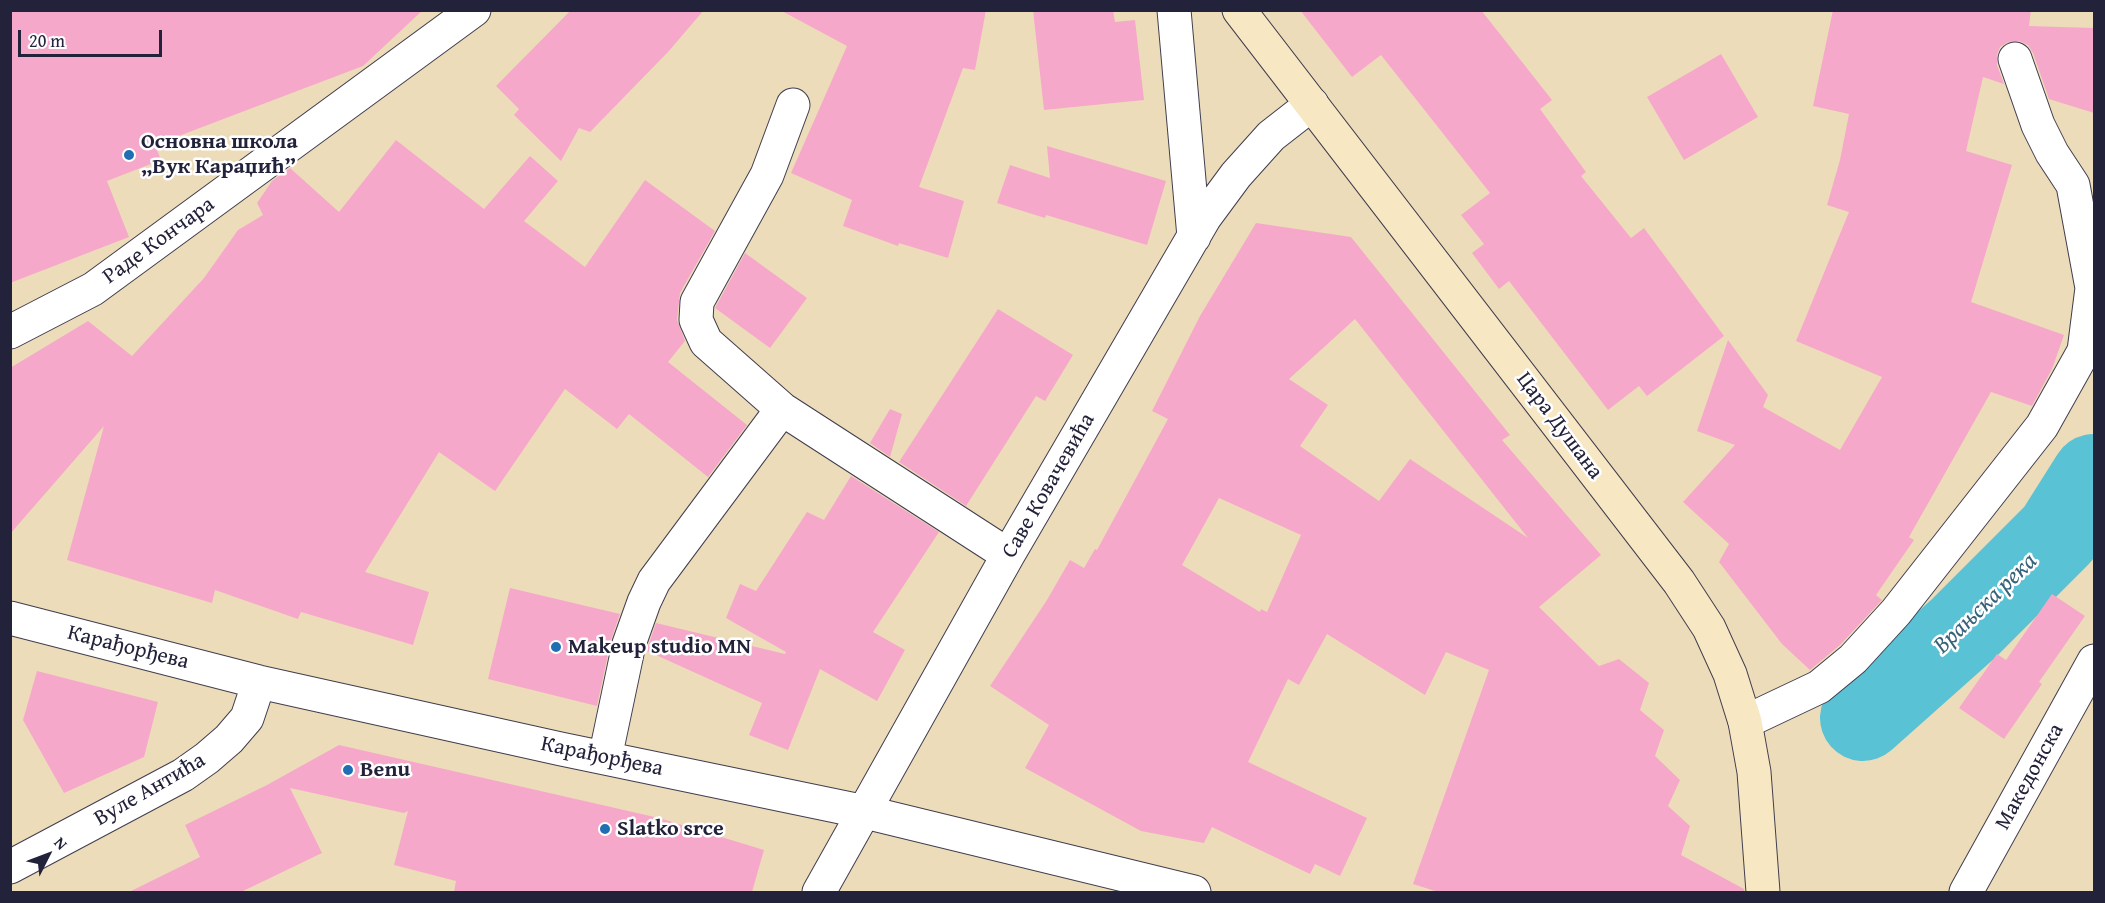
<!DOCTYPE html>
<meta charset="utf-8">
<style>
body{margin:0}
#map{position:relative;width:2105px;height:903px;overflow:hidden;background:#eddcb9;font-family:"Gentium Book Plus",serif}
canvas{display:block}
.frame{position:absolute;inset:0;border:12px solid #22223b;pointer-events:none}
.north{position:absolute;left:18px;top:825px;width:60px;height:60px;-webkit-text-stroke:4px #fff;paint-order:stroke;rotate:48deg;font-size:16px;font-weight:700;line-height:24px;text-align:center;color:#22223b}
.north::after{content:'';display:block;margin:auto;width:21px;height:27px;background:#22223b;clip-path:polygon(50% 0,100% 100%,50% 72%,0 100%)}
.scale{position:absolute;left:18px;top:30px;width:144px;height:27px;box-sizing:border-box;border:3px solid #22223b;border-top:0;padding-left:8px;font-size:18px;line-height:21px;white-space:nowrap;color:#22223b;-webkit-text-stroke:4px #fff;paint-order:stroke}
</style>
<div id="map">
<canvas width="2105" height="903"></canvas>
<div class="frame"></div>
<div class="north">N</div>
<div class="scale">20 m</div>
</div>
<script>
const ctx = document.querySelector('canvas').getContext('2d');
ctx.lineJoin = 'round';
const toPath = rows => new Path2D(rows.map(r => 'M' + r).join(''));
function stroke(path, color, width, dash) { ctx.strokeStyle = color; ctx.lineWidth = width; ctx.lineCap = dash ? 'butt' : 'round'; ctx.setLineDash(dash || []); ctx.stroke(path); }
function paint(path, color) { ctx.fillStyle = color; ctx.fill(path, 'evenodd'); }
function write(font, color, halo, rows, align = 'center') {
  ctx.font = font + ' "Gentium Book Plus",serif'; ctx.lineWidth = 5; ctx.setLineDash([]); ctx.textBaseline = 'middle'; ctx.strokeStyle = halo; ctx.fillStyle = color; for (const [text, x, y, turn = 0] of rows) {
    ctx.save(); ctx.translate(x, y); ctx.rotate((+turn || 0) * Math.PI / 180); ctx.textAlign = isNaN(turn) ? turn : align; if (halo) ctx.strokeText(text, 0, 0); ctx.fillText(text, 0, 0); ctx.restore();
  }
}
stroke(toPath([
 [1863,718,1963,629,2058,534,2094,477]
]), '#59c2d5', 86);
paint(toPath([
 [10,10,423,10,363,66,155,145,161,160,107,181,129,237,10,283],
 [571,10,704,10,668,52,590,132,579,128,561,161,514,115,519,109,496,86],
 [780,10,986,10,975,70,963,68,919,187,964,201,948,258,899,243,898,246,843,226,852,200,791,173,847,46],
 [1033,10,1113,10,1115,22,1135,20,1144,100,1044,110],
 [1300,10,1481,10,1552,100,1540,109,1586,172,1581,176,1631,238,1644,228,1724,336,1647,396,1639,386,1608,410,1509,281,1499,289,1472,253,1484,244,1461,215,1490,193,1381,55,1352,77],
 [1833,10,2031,10,2029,26,2094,28,2094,113,2049,99,2033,53,2028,45,2019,41,2008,42,2000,47,1997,55,1997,65,2004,84,1983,77,1966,151,2012,165,1971,302,2064,335,2052,369,2032,406,1991,392,1909,537,1914,540,1876,595,1882,600,1840,645,1810,670,1782,644,1719,562,1729,544,1683,502,1735,445,1697,431,1728,340,1768,395,1763,407,1840,450,1882,377,1796,341,1849,212,1827,205,1840,160,1849,114,1813,106],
 [1721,54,1758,117,1684,160,1647,97],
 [396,140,484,209,530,156,558,181,524,221,585,267,645,180,715,231,680,293,677,320,685,341,668,362,747,425,708,477,629,414,617,429,565,389,495,491,439,452,365,572,429,592,413,645,301,612,298,619,215,590,212,603,67,560,104,426,10,534,10,368,88,321,132,356,204,278,238,230,263,215,257,203,272,181,290,168,339,212],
 [1047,146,1166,181,1147,245,1046,215,1045,218,997,203,1010,165,1050,178],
 [1256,223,1351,237,1510,435,1502,440,1601,555,1539,607,1599,666,1619,659,1649,683,1640,710,1664,730,1655,756,1680,780,1668,806,1690,826,1681,855,1744,889,1744,892,1438,892,1413,884,1489,670,1446,652,1425,695,1327,634,1299,685,1288,679,1248,762,1367,818,1340,876,1315,864,1310,874,1212,827,1204,843,1141,831,1025,768,1049,725,990,686,1047,600,1070,560,1084,568,1095,549,1097,550,1168,419,1152,411,1200,316],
 [1355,319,1528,538,1410,459,1379,501,1300,446,1328,405,1289,379],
 [1219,498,1301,535,1267,612,1261,609,1260,612,1182,565],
 [745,253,807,298,770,348,715,308],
 [998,309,1073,355,1045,401,1036,396,966,506,899,462],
 [890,409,902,414,890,457,870,443],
 [851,476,939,532,873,632,905,650,877,701,820,669,788,750,749,735,762,703,647,651,647,649,656,623,785,654,786,652,726,618,740,584,756,591,807,512,824,520],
 [510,588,620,614,611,640,597,706,488,679],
 [2052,594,2085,616,2039,682,2042,684,2004,739,1959,708,1997,654,2006,660],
 [37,671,158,702,144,757,64,793,23,720],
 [339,745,659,818,764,850,752,892,454,892,456,881,394,865,408,811,404,813,290,788,322,853,241,892,129,892,200,857,185,825,267,785]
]), '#f6a8ca');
const minor = toPath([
 [1174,10,1194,237],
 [793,105,767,175,697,302,696,320,706,342,782,409,1008,555],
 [10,332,93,289,474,10],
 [10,618,259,682,561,749,865,812,1194,892],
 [1745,722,1819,687,1853,659,1896,612,2042,426,2084,351,2092,288,2073,185,2052,153,2038,125,2015,59],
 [605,758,629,644,644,602,654,581,782,409],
 [10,867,183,775,207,758,229,739,247,718,259,682],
 [819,892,1008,555,1205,217,1236,175,1271,136,1312,104],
 [1966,892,2094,661]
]);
const secondary = toPath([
 [1239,10,1679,582,1709,628,1730,674,1745,722,1754,772,1763,892]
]);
stroke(minor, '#403e4e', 35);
stroke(secondary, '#403e4e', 35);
stroke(minor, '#fff', 33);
stroke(secondary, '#f7e8c3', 33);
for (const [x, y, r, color] of [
 [129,155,6,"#1f6fb2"],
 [556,647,6,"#1f6fb2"],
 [348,770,6,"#1f6fb2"],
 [605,829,6,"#1f6fb2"]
]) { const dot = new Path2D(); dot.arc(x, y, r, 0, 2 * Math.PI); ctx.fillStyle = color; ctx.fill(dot); stroke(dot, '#fff', 2); }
write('bold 22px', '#22223b', '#fff', [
 ["Основна школа",141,142],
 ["„Вук Караџић”",141,167],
 ["Makeup studio MN",568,647],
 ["Benu",360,770],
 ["Slatko srce",617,829]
], 'left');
write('22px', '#22223b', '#fff', [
 ["Раде Кончара",159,241,-36],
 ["Цара Душана",1559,426,53],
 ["Саве Ковачевића",1049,486,-60],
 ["Карађорђева",128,648,14],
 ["Карађорђева",602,757,12],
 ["Македонска",2030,777,-61],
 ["Вуле Антића",150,790,-30]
]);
write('italic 24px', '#386279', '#fff', [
 ["Врањска река",1986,604,-44]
]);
</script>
